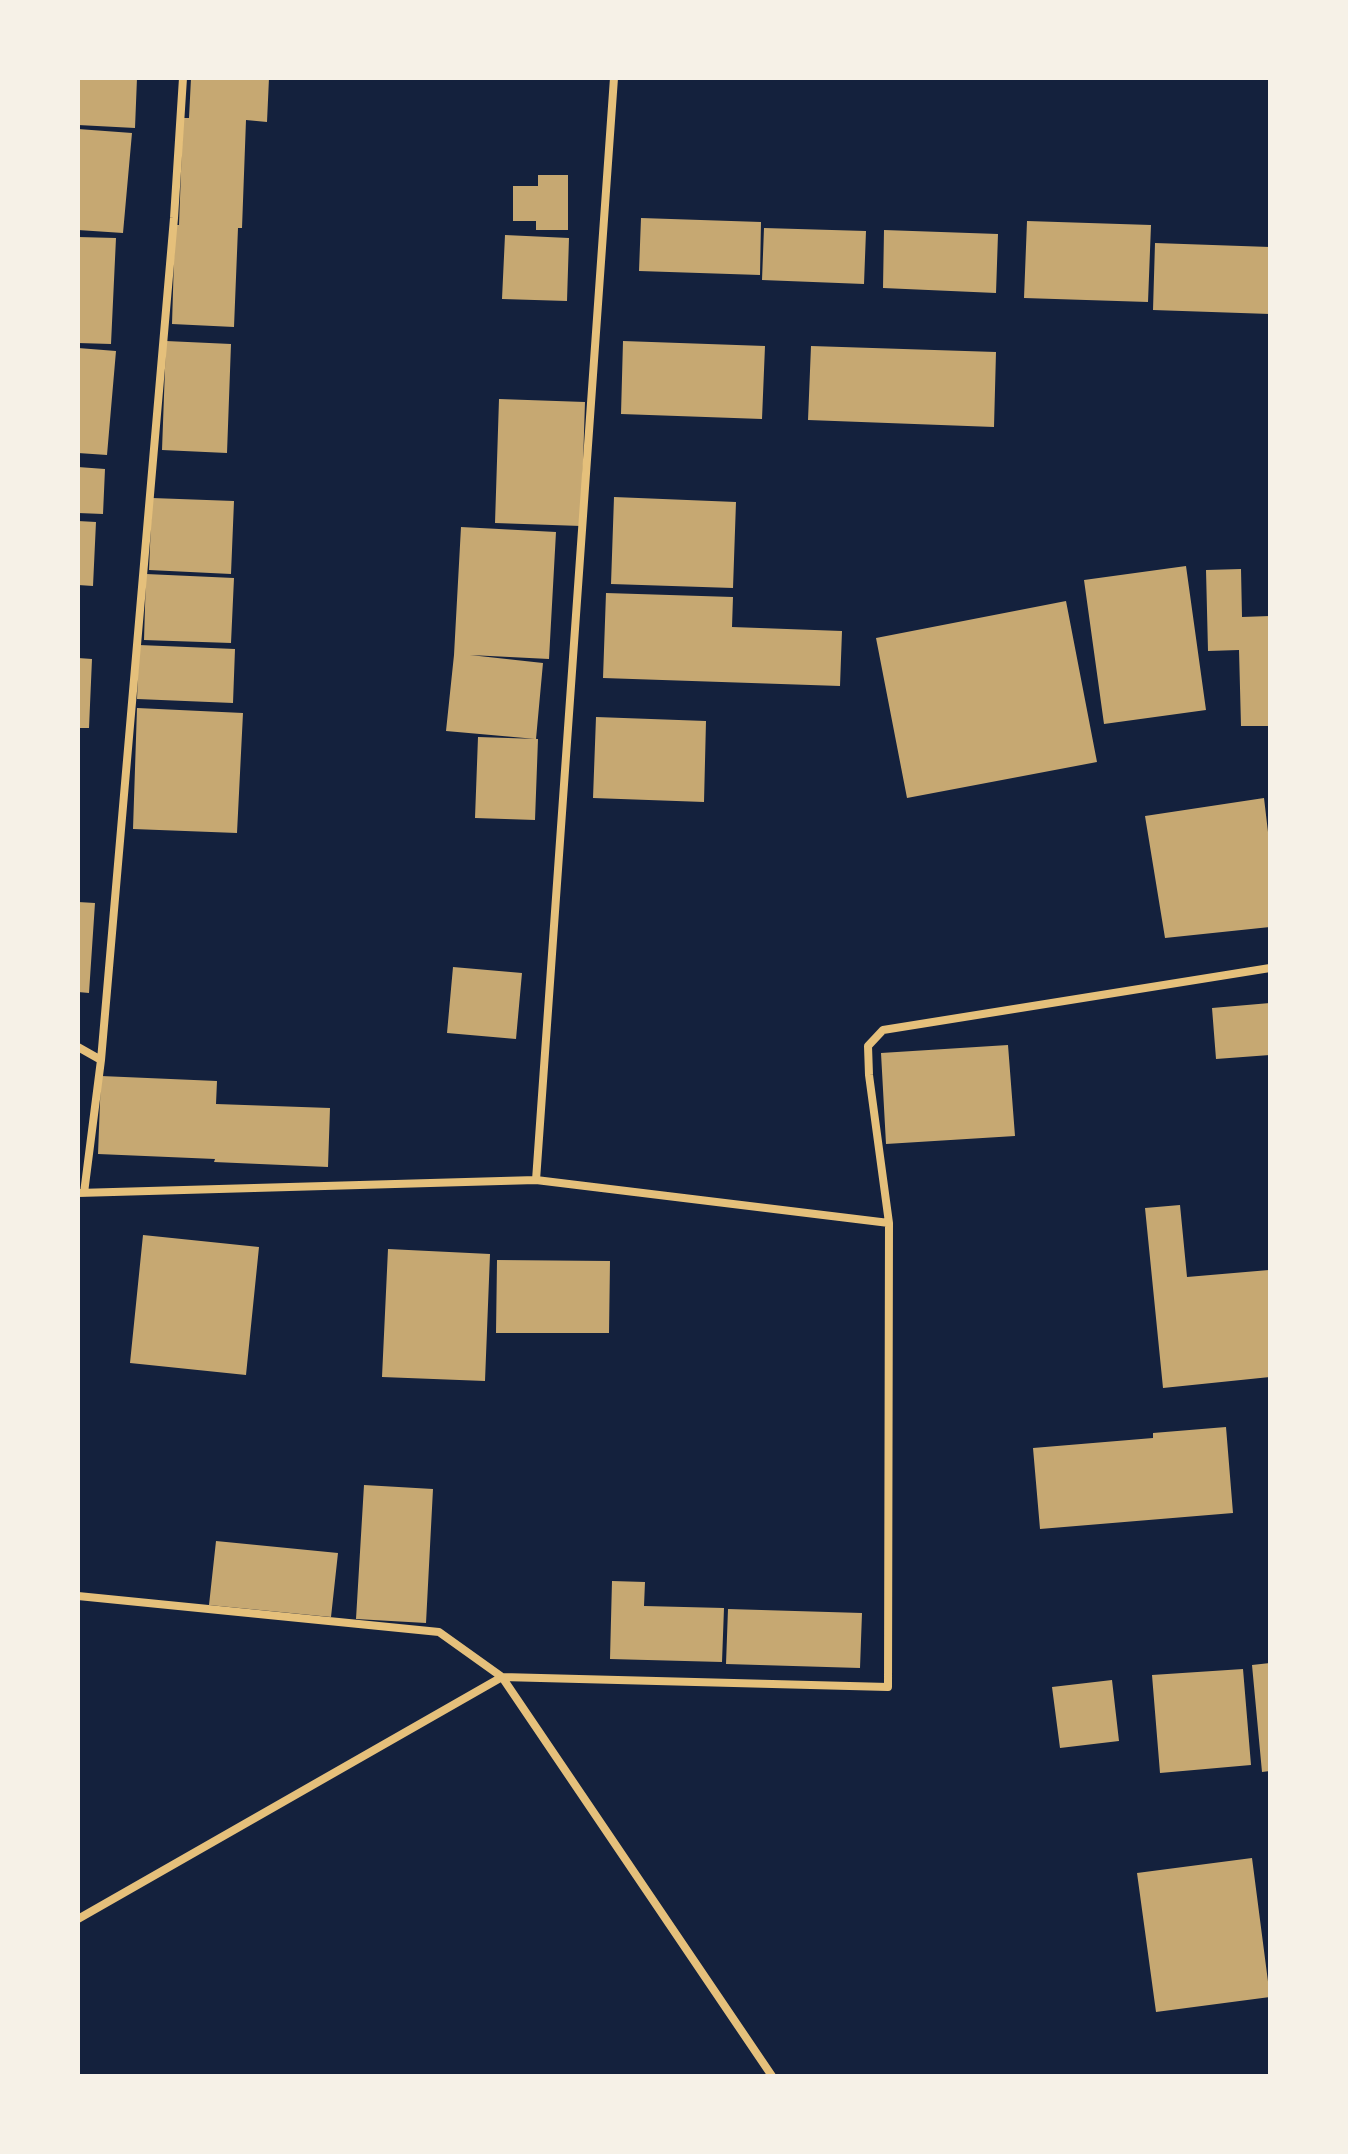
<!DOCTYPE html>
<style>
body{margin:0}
#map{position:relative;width:1348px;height:2154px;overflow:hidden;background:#14213d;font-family:"Golos Text",sans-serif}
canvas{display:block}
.frame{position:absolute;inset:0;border:80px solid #f6f1e7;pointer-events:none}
</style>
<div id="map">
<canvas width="1348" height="2154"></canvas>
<div class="frame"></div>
</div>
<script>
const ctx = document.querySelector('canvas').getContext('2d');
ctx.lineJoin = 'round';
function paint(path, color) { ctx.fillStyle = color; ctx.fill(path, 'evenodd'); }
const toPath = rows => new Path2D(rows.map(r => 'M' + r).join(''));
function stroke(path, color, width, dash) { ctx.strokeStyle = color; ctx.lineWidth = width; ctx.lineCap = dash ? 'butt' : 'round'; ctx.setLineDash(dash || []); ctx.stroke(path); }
paint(toPath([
 [78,78,137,78,135,128,78,125],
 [191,78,269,78,267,122,246,120,242,228,238,228,234,327,172,324,175,225,179,225,183,118,189,118],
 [78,129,132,133,123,233,78,230],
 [538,175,568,175,568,230,536,230,536,221,513,221,513,186,538,186],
 [641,218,761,222,760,275,639,271],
 [1027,221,1151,225,1148,302,1024,298],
 [764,228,866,231,864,284,762,280],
 [884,230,998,234,996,293,883,288],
 [505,235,569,238,567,301,502,299],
 [78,237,116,238,111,344,78,343],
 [1155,243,1270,247,1270,314,1153,310],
 [166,341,231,344,227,453,162,450],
 [623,341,765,346,762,419,621,414],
 [811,346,996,352,994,427,808,420],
 [78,348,116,351,107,455,78,453],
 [499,399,585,402,581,526,495,523],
 [78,467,105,469,103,514,78,513],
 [614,497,736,502,733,588,611,584],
 [152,498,234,501,231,574,149,570],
 [78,521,96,522,93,586,78,585],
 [461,527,556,532,549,659,470,655,543,663,536,739,446,731,454,655],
 [1186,566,1206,710,1104,724,1084,580],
 [1241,569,1242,617,1270,616,1270,726,1241,726,1239,650,1208,651,1206,570],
 [146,574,234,578,231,643,144,640],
 [606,593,733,597,732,627,842,631,840,686,603,678],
 [1066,601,1097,762,907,798,876,638],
 [139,645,235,649,233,703,137,699],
 [78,658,92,659,89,728,78,728],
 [137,708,243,713,237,833,133,829],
 [596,717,706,721,704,802,593,798],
 [478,737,538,739,535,820,475,818],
 [1264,798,1270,849,1270,927,1165,938,1145,816],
 [78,902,95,903,89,993,78,992],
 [453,967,522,973,516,1039,447,1033],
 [1270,1003,1270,1055,1216,1059,1212,1008],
 [1008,1045,1015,1136,886,1144,881,1053],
 [101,1076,217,1081,216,1104,330,1108,328,1167,214,1162,215,1159,98,1154],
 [1180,1205,1187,1277,1269,1270,1270,1377,1163,1388,1145,1208],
 [143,1235,259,1247,246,1375,130,1363],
 [388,1249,490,1254,485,1381,382,1377],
 [497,1260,610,1261,609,1333,496,1333],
 [1226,1427,1233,1513,1040,1529,1033,1448,1153,1438,1153,1433],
 [364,1485,433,1489,426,1623,356,1619],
 [216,1541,338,1553,331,1617,209,1605],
 [612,1581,645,1582,644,1606,724,1608,722,1662,610,1659],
 [728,1609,862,1613,860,1668,726,1664],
 [1270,1663,1270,1771,1262,1772,1252,1665],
 [1243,1669,1251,1765,1160,1773,1152,1675],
 [1112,1680,1119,1741,1060,1748,1052,1687],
 [1252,1858,1270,1997,1156,2012,1137,1873]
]), '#c6a872');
stroke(toPath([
 [78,1047,101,1060,84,1193],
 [101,1060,174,218,183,78],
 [536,1180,614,78],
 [78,1193,536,1180,889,1223],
 [78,1596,439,1632,502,1677,888,1687,889,1223,869,1075,868,1046,883,1030,1270,968],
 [78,1919,502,1677,772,2076]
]), '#e5c07b', 8);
</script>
